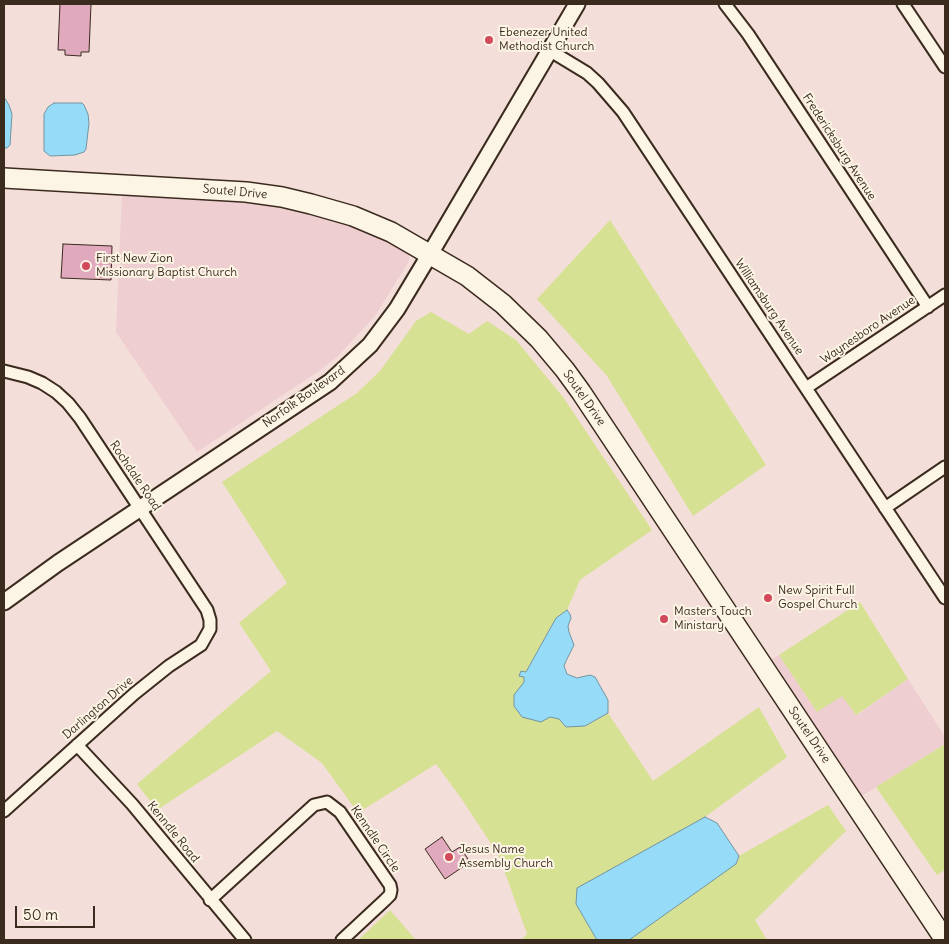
<!DOCTYPE html>
<style>
body{margin:0}
#map{position:relative;width:949px;height:944px;overflow:hidden;background:#f4ded9;font-family:Delius,sans-serif}
canvas{display:block}
.frame{position:absolute;inset:0;border:5px solid #3b2a1e;pointer-events:none}
.scale{position:absolute;left:15px;top:906px;width:80px;height:22px;box-sizing:border-box;border:2px solid #3b2a1e;border-top:0;padding-left:6px;font-size:15px;line-height:18px;white-space:nowrap;color:#3b2a1e;-webkit-text-stroke:4px #fcf5e5;paint-order:stroke}
</style>
<div id="map">
<canvas width="949" height="944"></canvas>
<div class="frame"></div>
<div class="scale">50 m</div>
</div>
<script>
const ctx = document.querySelector('canvas').getContext('2d');
ctx.lineJoin = 'round';
function paint(path, color) { ctx.fillStyle = color; ctx.fill(path, 'evenodd'); }
const toPath = rows => new Path2D(rows.map(r => 'M' + r).join(''));
function stroke(path, color, width, dash) { ctx.strokeStyle = color; ctx.lineWidth = width; ctx.lineCap = dash ? 'butt' : 'round'; ctx.setLineDash(dash || []); ctx.stroke(path); }
function write(font, color, halo, rows, align = 'center') {
  ctx.font = font + ' Delius,sans-serif'; ctx.lineWidth = 4; ctx.setLineDash([]); ctx.textBaseline = 'middle'; ctx.strokeStyle = halo; ctx.fillStyle = color; for (const [text, x, y, turn = 0] of rows) {
    ctx.save(); ctx.translate(x, y); ctx.rotate((+turn || 0) * Math.PI / 180); ctx.textAlign = isNaN(turn) ? turn : align; if (halo) ctx.strokeText(text, 0, 0); ctx.fillText(text, 0, 0); ctx.restore();
  }
}
paint(toPath([
 [122,195,222,200,279,207,333,220,385,240,406,250,409,255,409,261,375,316,338,356,319,371,197,452,116,332],
 [779,655,817,712,842,695,857,715,908,679,945,737,945,744,862,796,771,660]
]), '#eeced1');
paint(toPath([
 [610,220,766,465,693,516,607,376,537,299],
 [431,312,469,334,487,321,516,340,563,397,652,530,580,580,567,610,556,618,526,672,521,671,525,676,524,682,550,717,559,719,566,727,585,726,608,713,653,781,759,707,787,757,705,817,576,904,597,940,521,940,527,934,499,856,461,798,436,764,358,813,322,763,277,731,157,810,137,784,271,671,239,623,287,583,222,482,357,393,380,371,416,321],
 [860,602,908,679,856,715,842,696,817,712,779,655],
 [945,744,945,870,937,875,876,787],
 [828,805,846,831,755,920,767,940,629,940,736,864,739,856],
 [390,910,416,940,358,940]
]), '#d6e193');
const water = toPath([
 [4,97,9,105,12,114,10,145,7,148,4,148,4,97],
 [54,103,82,103,84,105,88,114,89,123,86,149,84,152,75,155,50,156,44,151,44,114,48,107,54,103],
 [567,610,570,614,571,618,568,626,569,632,574,645,566,661,564,666,567,674,577,678,590,675,595,677,608,700,608,713,585,726,566,727,559,719,550,717,541,722,522,717,514,706,514,695,524,682,524,677,519,676,521,671,526,672,556,618,567,610],
 [705,817,717,823,739,856,736,864,629,940,597,940,576,904,577,888,705,817]
]);
paint(water, '#96dbf8');
stroke(water, '#7294a1', 1);
const building = toPath([
 [60,4,91,4,89,52,81,52,81,56,65,55,65,50,58,50,60,4],
 [63,244,112,246,111,280,61,278,63,244],
 [442,837,452,852,460,847,470,862,445,879,425,849,442,837]
]);
paint(building, '#e1a9bd');
stroke(building, '#3b2a1e', 1);
const minor = toPath([
 [725,4,748,34,928,307],
 [903,4,945,67],
 [549,50,587,73,598,83,623,112,945,598],
 [4,371,28,377,42,383,56,392,68,403,80,418,207,610,210,620,210,629,201,645,169,666,134,694,4,811],
 [806,388,945,295],
 [885,508,945,467],
 [77,745,132,804,245,940],
 [210,900,314,805,327,802,340,812,390,885,391,890,390,895,385,900,342,940]
]);
const tertiary = toPath([
 [4,602,58,563,330,382,370,345,397,309,430,254,577,4]
]);
const primary = toPath([
 [4,178,246,192,282,197,311,204,353,216,391,232,467,276,503,304,539,339,565,370,581,392,945,940]
]);
stroke(minor, '#3b2a1e', 15);
stroke(tertiary, '#3b2a1e', 19);
stroke(primary, '#3b2a1e', 22);
stroke(minor, '#fcf5e5', 11);
stroke(tertiary, '#fcf5e5', 15);
stroke(primary, '#fcf5e5', 19);
for (const [x, y, r, color] of [
 [489,40,5,"#d1495b"],
 [86,266,5,"#d1495b"],
 [768,598,5,"#d1495b"],
 [664,619,5,"#d1495b"],
 [449,857,5,"#d1495b"]
]) { const dot = new Path2D(); dot.arc(x, y, r, 0, 2 * Math.PI); ctx.fillStyle = color; ctx.fill(dot); stroke(dot, '#fcf5e5', 2); }
write('12px', '#3b2a1e', '#fcf5e5', [
 ["Ebenezer United",499,33],
 ["Methodist Church",499,47],
 ["First New Zion",96,259],
 ["Missionary Baptist Church",96,273],
 ["New Spirit Full",778,591],
 ["Gospel Church",778,605],
 ["Masters Touch",674,612],
 ["Ministary",674,626],
 ["Jesus Name",459,850],
 ["Assembly Church",459,864]
], 'left');
write('12px', '#3b2a1e', '#fcf5e5', [
 ["Fredericksburg Avenue",839,147,57],
 ["Soutel Drive",235,192,5],
 ["Williamsburg Avenue",769,307,56],
 ["Waynesboro Avenue",868,330,-34],
 ["Norfolk Boulevard",304,397,-35],
 ["Soutel Drive",584,398,55],
 ["Rochdale Road",135,476,56],
 ["Darlington Drive",98,708,-41],
 ["Soutel Drive",809,735,56],
 ["Kenndle Road",173,832,51],
 ["Kenndle Circle",375,839,56]
]);
</script>
